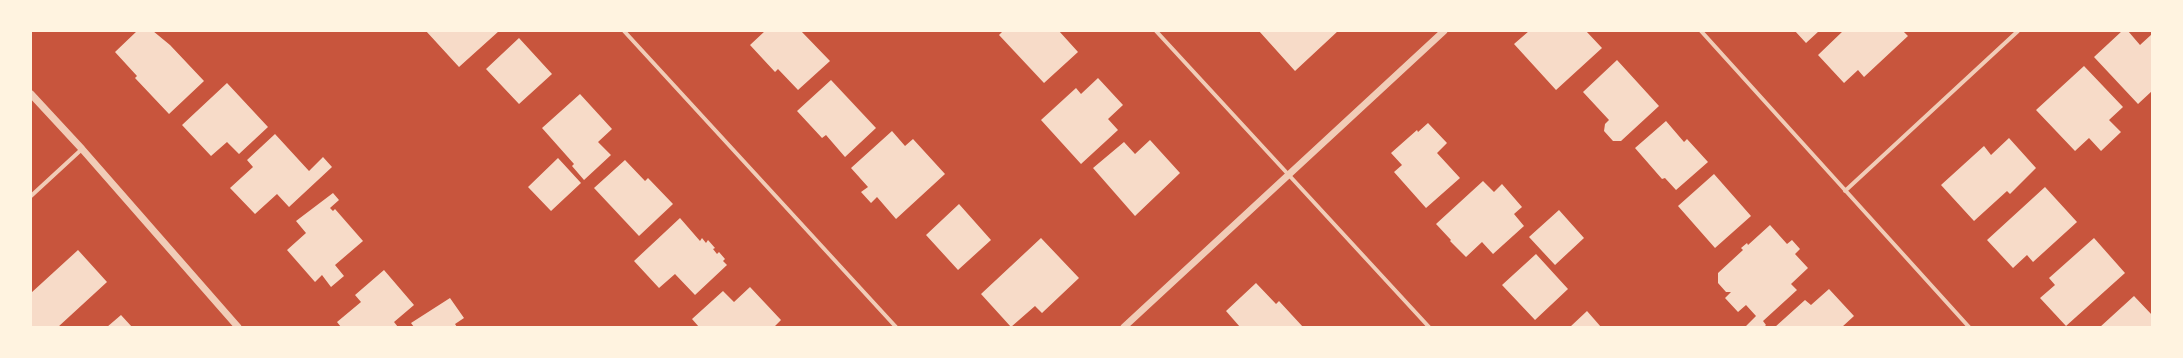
<!DOCTYPE html>
<style>
body{margin:0}
#map{position:relative;width:2183px;height:358px;overflow:hidden;background:#c8553d;font-family:Helvetica,sans-serif}
canvas{display:block}
.frame{position:absolute;inset:0;border:32px solid #fff3e0;pointer-events:none}
</style>
<div id="map">
<canvas width="2183" height="358"></canvas>
<div class="frame"></div>
</div>
<script>
const ctx = document.querySelector('canvas').getContext('2d');
ctx.lineJoin = 'round';
function paint(path, color) { ctx.fillStyle = color; ctx.fill(path, 'evenodd'); }
const toPath = rows => new Path2D(rows.map(r => 'M' + r).join(''));
function stroke(path, color, width, dash) { ctx.strokeStyle = color; ctx.lineWidth = width; ctx.lineCap = dash ? 'butt' : 'round'; ctx.setLineDash(dash || []); ctx.stroke(path); }
paint(toPath([
 [137,31,153,31,170,45,204,81,169,114,135,78,137,76,115,52],
 [426,31,499,31,459,67],
 [765,31,801,31,830,61,798,90,778,69,775,72,750,45],
 [1003,31,1059,31,1078,52,1044,83,999,35],
 [1259,31,1338,31,1295,71],
 [1529,31,1586,31,1602,48,1556,90,1514,44],
 [1795,31,1819,31,1806,43],
 [1843,31,1903,31,1908,36,1864,77,1858,70,1844,83,1818,55],
 [2122,31,2128,31,2140,45,2152,34,2152,91,2138,104,2094,57],
 [519,38,552,74,519,104,486,69],
 [1617,60,1659,106,1621,141,1613,141,1604,131,1605,124,1609,120,1583,92],
 [2084,66,2123,107,2109,120,2121,132,2101,151,2089,138,2075,151,2036,110],
 [1098,78,1123,105,1108,119,1118,130,1081,164,1041,120,1076,88,1081,94],
 [831,80,876,128,845,157,826,135,822,138,797,111],
 [227,83,268,127,239,154,227,142,211,156,182,125],
 [580,94,612,129,598,142,611,155,584,180,572,166,574,164,542,128],
 [1666,121,1684,142,1687,139,1708,162,1676,190,1665,178,1662,179,1635,148],
 [1428,123,1447,143,1437,153,1460,178,1426,208,1394,172,1402,165,1391,153,1417,130,1418,132],
 [892,131,905,146,913,139,945,174,896,219,877,197,871,203,861,192,868,187,851,168],
 [275,134,309,171,323,157,332,167,289,207,277,194,255,214,230,188,253,167,247,160],
 [2009,138,2036,168,2010,194,2007,191,1974,221,1941,185,1984,146,1991,155],
 [1150,140,1180,173,1135,216,1093,168,1124,142,1135,154],
 [558,158,581,183,551,211,528,187],
 [625,160,645,181,648,178,673,204,639,236,594,188],
 [1714,174,1751,216,1715,248,1678,206],
 [1483,181,1494,192,1502,184,1522,207,1514,214,1524,226,1493,254,1482,242,1466,257,1450,241,1451,240,1436,224],
 [2045,187,2077,222,2033,262,2027,255,2013,268,1987,240],
 [333,193,339,200,330,208,333,211,335,209,363,241,335,265,344,276,331,287,322,275,315,282,287,250,306,233,296,221],
 [959,204,991,240,958,270,926,235],
 [1559,210,1584,238,1555,265,1529,237],
 [680,218,700,241,702,238,706,243,708,240,715,248,713,249,717,254,719,252,725,259,723,261,727,265,695,295,675,274,659,288,634,261],
 [1770,225,1787,244,1792,240,1800,249,1795,254,1808,268,1791,284,1797,290,1763,321,1766,325,1764,327,1745,327,1756,316,1746,305,1738,312,1725,298,1731,292,1726,292,1718,283,1718,273,1743,250,1741,248,1747,243,1748,245],
 [1041,238,1079,278,1042,313,1035,306,1011,327,981,294],
 [2094,238,2125,273,2066,326,2040,298,2055,285,2049,278],
 [78,250,107,282,58,327,31,327,31,293],
 [1536,254,1568,289,1535,320,1502,285],
 [384,270,414,305,394,322,398,327,341,327,337,322,361,302,355,295],
 [1256,283,1276,304,1279,301,1303,327,1240,327,1226,311],
 [750,287,781,320,774,327,699,327,692,319,723,291,734,302],
 [1829,289,1854,316,1842,327,1775,327,1805,300,1811,305],
 [2134,296,2152,315,2152,327,2100,327],
 [450,298,464,318,455,324,457,327,414,327,411,323],
 [1587,311,1601,327,1570,327],
 [121,315,132,327,107,327]
]), '#f7dbc8');
stroke(toPath([
 [624,31,896,327],
 [1156,31,1429,327],
 [1701,31,1969,327],
 [1845,191,2018,31],
 [31,196,82,149]
]), '#f1ccb7', 4);
stroke(toPath([
 [31,94,82,149,238,327],
 [1124,327,1444,31]
]), '#f1ccb7', 7);
</script>
